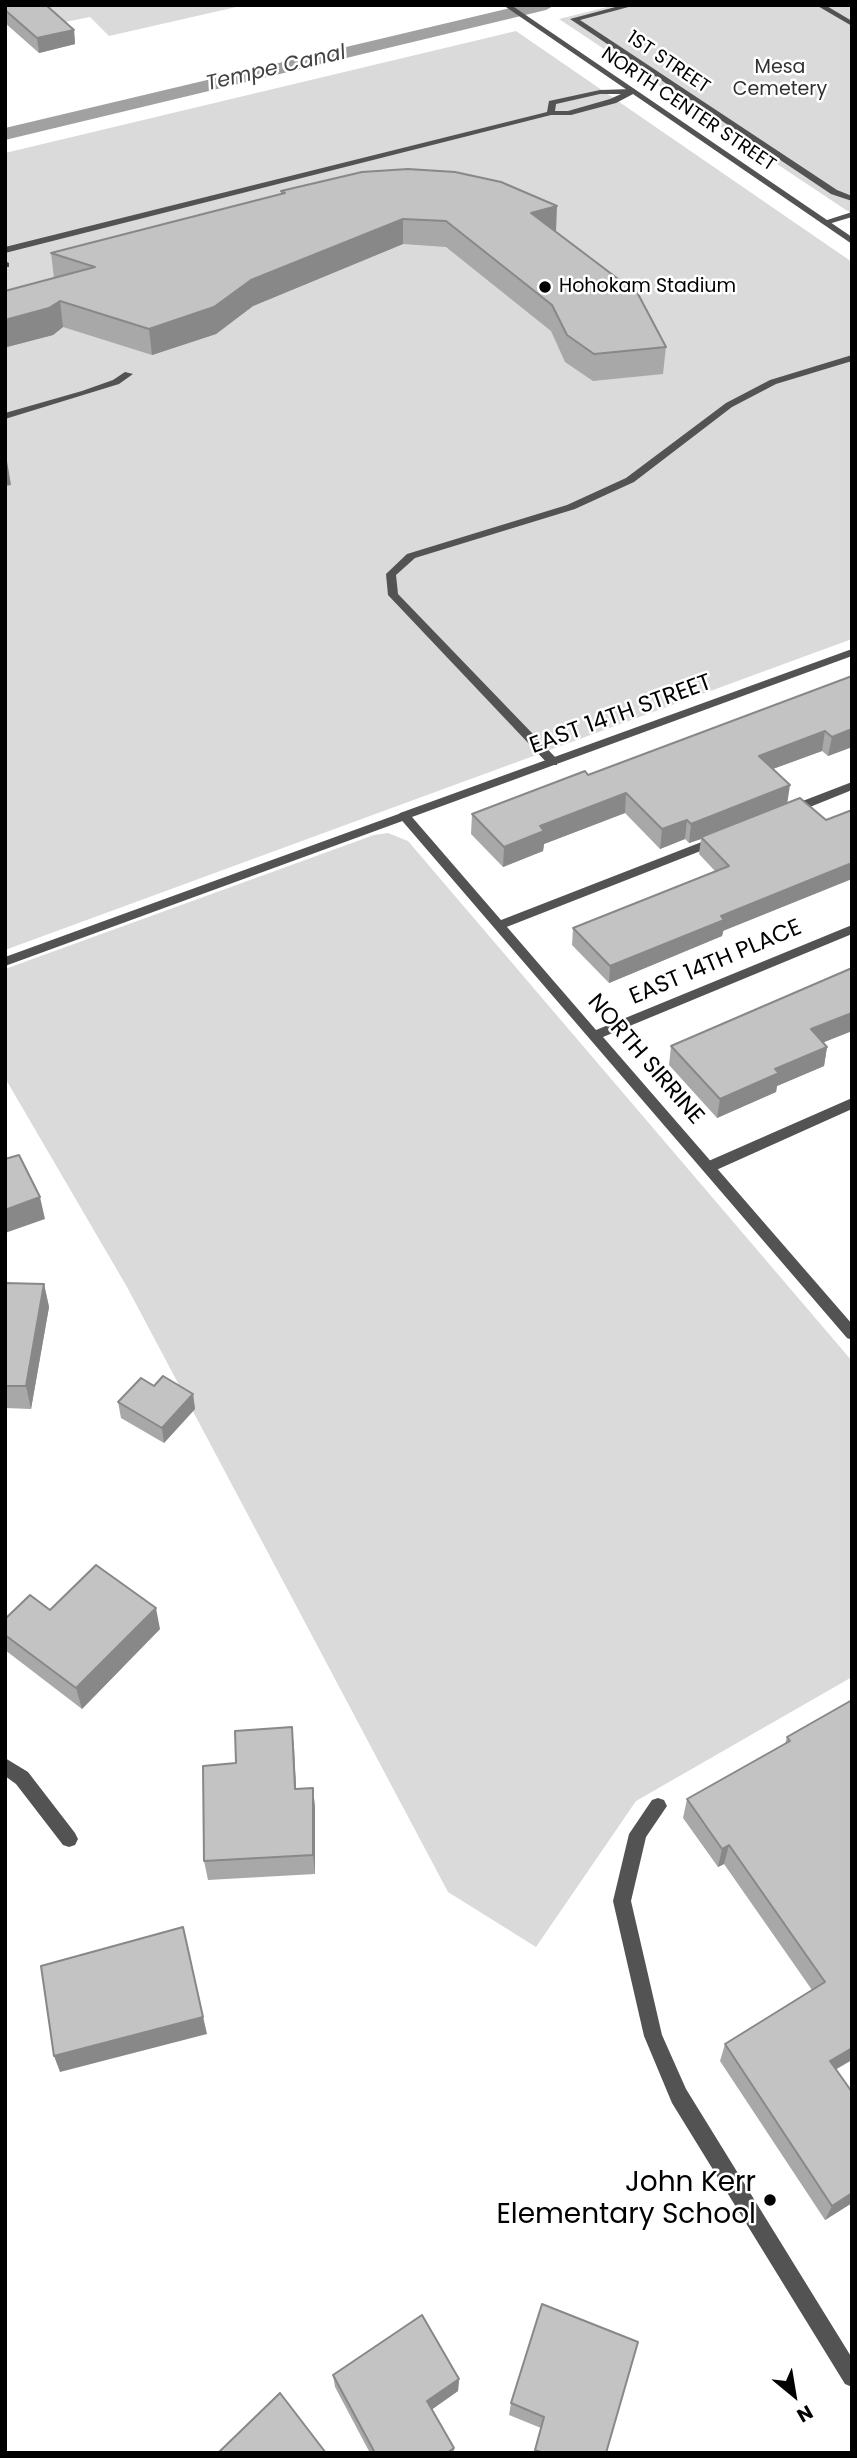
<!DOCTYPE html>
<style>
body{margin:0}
#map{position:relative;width:857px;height:2458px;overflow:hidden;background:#fff;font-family:Poppins,sans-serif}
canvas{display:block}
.frame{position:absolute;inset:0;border:7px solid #000;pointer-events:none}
.north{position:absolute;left:759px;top:2360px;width:70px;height:70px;-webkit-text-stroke:5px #fff;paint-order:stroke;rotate:150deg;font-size:19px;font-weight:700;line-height:28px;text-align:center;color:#000}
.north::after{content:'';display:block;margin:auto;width:24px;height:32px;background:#000;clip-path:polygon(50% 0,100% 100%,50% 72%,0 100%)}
</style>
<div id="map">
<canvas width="857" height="2458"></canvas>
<div class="frame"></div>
<div class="north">N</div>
</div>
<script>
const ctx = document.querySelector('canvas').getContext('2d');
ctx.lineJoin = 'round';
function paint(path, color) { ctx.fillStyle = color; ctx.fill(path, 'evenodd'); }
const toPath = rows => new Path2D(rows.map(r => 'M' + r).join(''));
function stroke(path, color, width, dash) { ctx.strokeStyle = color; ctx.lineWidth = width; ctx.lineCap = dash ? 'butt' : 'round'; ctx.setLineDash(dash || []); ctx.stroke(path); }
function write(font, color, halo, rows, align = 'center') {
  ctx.font = font + ' Poppins,sans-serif'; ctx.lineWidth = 5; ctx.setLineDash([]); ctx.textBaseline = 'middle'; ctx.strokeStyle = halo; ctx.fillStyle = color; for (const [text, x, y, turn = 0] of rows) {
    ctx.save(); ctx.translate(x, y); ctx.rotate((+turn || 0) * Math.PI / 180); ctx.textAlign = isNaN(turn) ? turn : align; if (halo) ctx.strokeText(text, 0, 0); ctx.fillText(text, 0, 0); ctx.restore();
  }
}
paint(toPath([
 [46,5,245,5,109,36,90,17,65,22],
 [615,5,852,5,852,214,559,19],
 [516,31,852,262,852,639,5,950,5,153],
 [388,833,408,841,852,1361,852,1677,636,1801,536,1947,448,1892,127,1287,5,1078,5,969,374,835]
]), '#dadada');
paint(toPath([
 [523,5,555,5,546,10,5,140,5,128,523,5]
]), '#a1a1a1');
paint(toPath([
 [623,5,636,5,580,20,837,190,852,196,852,201,831,194,570,19,623,5],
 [816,5,825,5,852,21,852,26,816,5],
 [632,89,635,89,635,93,616,103,571,115,551,115,5,253,5,247,547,112,549,101,600,90,632,89],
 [600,94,621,94,610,99,568,111,555,111,556,104,600,94],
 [852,212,852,217,825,225,821,222,852,212],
 [5,261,9,263,9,267,5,267,5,261],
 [852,355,852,361,776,384,732,407,634,482,575,509,415,558,396,575,398,594,557,759,557,765,549,765,388,595,386,574,407,554,567,505,626,478,726,403,770,380,852,355],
 [125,372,133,374,119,384,5,419,5,413,82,391,113,380,125,372],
 [852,782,852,790,795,813,787,813,785,810,787,807,852,782],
 [404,812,408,813,408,819,5,966,5,957,404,812],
 [717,836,723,840,721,843,504,928,496,928,494,925,496,922,717,836],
 [852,1098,852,1109,714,1171,704,1171,702,1167,704,1163,852,1098],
 [658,1798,664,1800,667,1806,646,1837,631,1901,662,2035,686,2089,852,2358,852,2387,845,2384,672,2103,644,2036,613,1901,629,1834,652,1800,658,1798]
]), '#535353');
paint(toPath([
 [852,649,852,656,412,817,596,1030,852,925,852,934,603,1037,852,1324,852,1340,847,1338,398,816,400,813,852,649],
 [5,1758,28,1772,75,1833,78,1839,75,1845,69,1847,63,1845,16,1784,5,1776,5,1758]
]), '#535353');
paint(toPath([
 [503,5,511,5,852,237,852,244,503,5]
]), '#535353');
paint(toPath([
 [5,5,74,30,75,44,39,53,5,23],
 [281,191,556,232,666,347,663,374,593,381,565,362,551,331,446,247,403,244,253,306,216,334,152,355,63,327,53,335,7,347,5,345,5,291,54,278,51,253,281,194],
 [852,676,852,747,828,756,822,751,773,769,722,936,609,983,572,945,573,928,715,871,699,854,701,839,689,843,685,839,660,849,625,813,544,844,543,851,503,867,471,834,472,814,588,775],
 [852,968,852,1031,823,1042,827,1047,824,1066,777,1086,776,1092,717,1118,669,1065,671,1046],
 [5,1283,44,1284,49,1307,31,1409,5,1408],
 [154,1386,193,1394,195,1409,164,1443,121,1418,118,1402],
 [50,1610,160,1629,82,1709,5,1650,5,1619],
 [852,1700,836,2070,852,2092,852,2203,825,2220,720,2061,725,2044,812,1990,724,1864,718,1867,683,1818,687,1799,785,1744,787,1737],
 [292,1727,296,1789,313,1788,315,1808,315,1874,208,1880,204,1861,236,1763],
 [542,2304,606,2453,534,2453,541,2428,509,2415,511,2403],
 [333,2375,459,2379,458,2391,432,2409,454,2448,454,2453,370,2453,335,2387]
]), '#a8a8a8');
paint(toPath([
 [74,30,75,44,39,53,37,38],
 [557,206,556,232,531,213],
 [403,219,403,244,253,306,216,334,152,355,149,329,251,280],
 [60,301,63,327,53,335,7,347,5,336,5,320],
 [7,461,11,485,5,486,5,462],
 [852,729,852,747,828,756,832,737],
 [825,731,822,751,756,775,759,756],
 [790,785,787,805,701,837,701,839,689,843,691,824],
 [626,793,625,813,544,844,543,851,503,867,504,847,540,826],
 [687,820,685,839,660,849,662,829],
 [852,863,852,879,723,931,722,936,609,983,610,966,721,916],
 [852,1013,852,1031,807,1049,811,1029],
 [827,1047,824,1066,777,1086,776,1092,717,1118,720,1099,775,1069],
 [40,1197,45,1219,5,1233,5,1210],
 [44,1284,49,1307,31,1409,26,1386],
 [193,1394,195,1409,164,1443,162,1428],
 [156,1608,160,1629,82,1709,76,1688],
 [292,1727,294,1747,297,1808,295,1789],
 [313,1788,315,1808,315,1874,313,1855],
 [729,1845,724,1864,718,1867,722,1849],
 [183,1927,207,2034,60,2072,54,2056],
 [852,2048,852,2060,823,2077,830,2061],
 [852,2193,852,2203,825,2220,832,2206],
 [459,2379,458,2391,427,2413,427,2401]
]), '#888');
const building = toPath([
 [5,5,46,5,74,30,37,38,5,10,5,5],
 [408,169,455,172,501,182,557,206,531,213,638,294,666,347,594,354,567,335,552,305,446,221,403,219,251,280,214,307,149,329,60,301,49,308,5,320,5,291,95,267,51,253,285,193,281,191,362,172,408,169],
 [852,676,852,729,832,737,825,731,759,756,790,785,691,824,687,820,662,829,626,793,540,826,544,831,504,847,472,814,585,771,588,775,852,676],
 [800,798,826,820,852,810,852,863,721,916,724,920,610,966,573,928,729,866,701,837,800,798],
 [852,968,852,1013,811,1029,827,1047,775,1069,779,1073,720,1099,671,1046,852,968],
 [19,1155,40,1197,5,1210,5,1159,19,1155],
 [5,1283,44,1284,26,1386,5,1386,5,1283],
 [163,1376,193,1394,162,1428,118,1402,141,1378,154,1386,163,1376],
 [96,1565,156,1608,76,1688,5,1635,5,1619,30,1595,50,1610,96,1565],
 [852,1700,852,2048,830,2061,852,2092,852,2193,832,2206,725,2044,825,1982,729,1845,722,1849,687,1799,790,1741,787,1737,852,1700],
 [292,1727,295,1789,313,1788,313,1855,204,1861,203,1766,236,1763,235,1731,292,1727],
 [183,1927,203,2017,54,2056,41,1966,183,1927],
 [542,2304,638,2342,606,2453,543,2453,535,2450,544,2417,511,2403,542,2304],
 [422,2315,459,2379,427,2401,454,2448,447,2453,375,2453,333,2375,422,2315],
 [280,2393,326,2453,218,2453,280,2393]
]);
paint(building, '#c3c3c3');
stroke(building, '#888', 2);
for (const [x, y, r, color] of [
 [545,287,7,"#000"],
 [770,2200,7,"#000"]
]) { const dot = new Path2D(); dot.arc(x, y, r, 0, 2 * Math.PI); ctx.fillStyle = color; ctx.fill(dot); stroke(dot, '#fff', 2.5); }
write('19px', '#000', '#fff', [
 ["1ST STREET",668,63,34],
 ["NORTH CENTER STREET",688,110,34]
]);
write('19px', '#313131', '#fff', [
 ["Mesa",780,68],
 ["Cemetery",780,90]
]);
write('19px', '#000', '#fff', [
 ["Hohokam Stadium",559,287]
], 'left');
write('italic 21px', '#424242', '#fff', [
 ["Tempe Canal",276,69,-13]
]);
write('23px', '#000', '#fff', [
 ["EAST 14TH STREET",621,715,-20],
 ["EAST 14TH PLACE",716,963,-23],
 ["NORTH SIRRINE",645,1060,49]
]);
write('28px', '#000', '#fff', [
 ["John Kerr",756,2184],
 ["Elementary School",756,2216]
], 'right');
</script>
